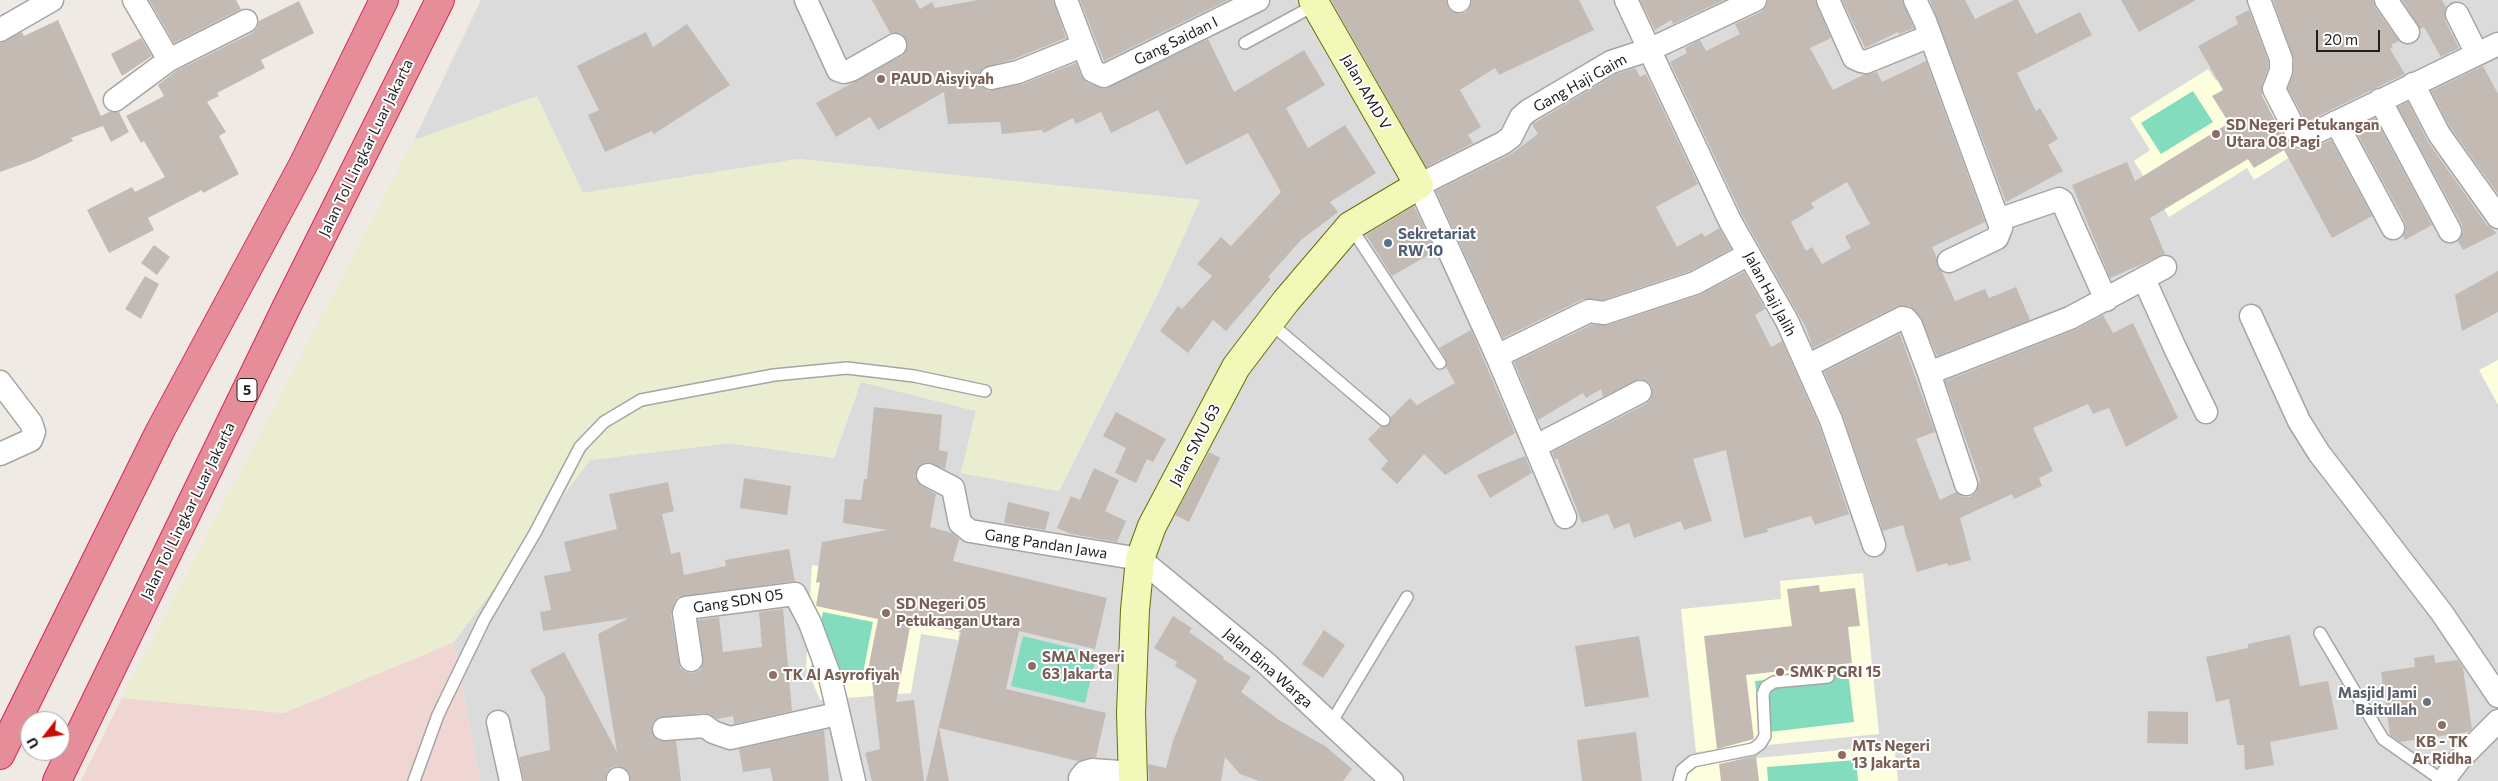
<!DOCTYPE html>
<style>
body{margin:0}
#map{position:relative;width:2498px;height:781px;overflow:hidden;background:#efebe4;font-family:Commissioner,sans-serif}
canvas{display:block}
.north{position:absolute;left:20px;top:711px;width:50px;height:50px;box-sizing:border-box;background:#fff;border:1px solid #a5a5a5;border-radius:50%;rotate:240deg;font-size:14px;font-weight:700;line-height:20px;text-align:center;color:#1e1e1e}
.north::after{content:'';display:block;margin:auto;width:18px;height:22px;background:#c70d04;clip-path:polygon(50% 0,100% 100%,50% 72%,0 100%)}
.scale{position:absolute;left:2316px;top:30px;width:64px;height:22px;box-sizing:border-box;border:2px solid #1e1e1e;border-top:0;padding-left:6px;font-size:15px;line-height:18px;white-space:nowrap;color:#1e1e1e;-webkit-text-stroke:4px #fff;paint-order:stroke}
</style>
<div id="map">
<canvas width="2498" height="781"></canvas>
<div class="north">U</div>
<div class="scale">20 m</div>
</div>
<script>
const ctx = document.querySelector('canvas').getContext('2d');
ctx.lineJoin = 'round';
function paint(path, color) { ctx.fillStyle = color; ctx.fill(path, 'evenodd'); }
const toPath = rows => new Path2D(rows.map(r => 'M' + r).join(''));
function stroke(path, color, width, dash) { ctx.strokeStyle = color; ctx.lineWidth = width; ctx.lineCap = dash ? 'butt' : 'round'; ctx.setLineDash(dash || []); ctx.stroke(path); }
function write(font, color, halo, rows, align = 'center') {
  ctx.font = font + ' Commissioner,sans-serif'; ctx.lineWidth = 4; ctx.setLineDash([]); ctx.textBaseline = 'middle'; ctx.strokeStyle = halo; ctx.fillStyle = color; for (const [text, x, y, turn = 0] of rows) {
    ctx.save(); ctx.translate(x, y); ctx.rotate((+turn || 0) * Math.PI / 180); ctx.textAlign = isNaN(turn) ? turn : align; if (halo) ctx.strokeText(text, 0, 0); ctx.fillText(text, 0, 0); ctx.restore();
  }
}
paint(toPath([
 [481,0,2498,0,2498,781,480,781,454,642,590,460,729,443,834,458,861,382,976,411,961,473,1059,491,1158,293,1200,200,798,159,582,193,414,140]
]), '#dcdbdb');
paint(toPath([
 [454,642,480,781,81,781,122,698,284,713]
]), '#efd6d3');
paint(toPath([
 [2246,62,2301,150,2254,180,2247,168,2169,217,2134,161,2150,150,2130,118,2208,69,2216,81],
 [2498,360,2498,405,2479,370],
 [812,565,967,592,958,640,921,634,911,693,820,700,806,667],
 [1863,573,1879,734,1696,752,1681,609,1781,599,1780,581],
 [1894,745,1898,781,1685,781,1684,765]
]), '#fdfedd');
paint(toPath([
 [537,96,583,193,798,159,1200,200,1158,293,1059,491,961,473,976,411,861,382,834,458,729,443,590,460,454,642,284,713,122,698,414,140]
]), '#eaedcf');
paint(toPath([
 [2193,91,2213,122,2161,154,2141,123],
 [823,612,873,622,862,678,811,668],
 [1023,636,1097,654,1085,703,1011,686],
 [1848,671,1854,722,1761,733,1755,681],
 [1856,760,1858,781,1768,781,1767,767]
]), '#83dcbe');
paint(toPath([
 [149,0,236,0,241,9,174,43],
 [872,0,915,0,920,9,932,2,935,8,978,0,1053,0,1066,38,1014,59,983,68,979,74,978,81,982,87,988,91,1023,84,1076,63,1081,76,1087,83,1105,89,1208,39,1234,92,1304,50,1325,85,1286,108,1308,148,1345,125,1376,173,1330,202,1338,212,1301,240,1268,277,1271,279,1226,331,1213,320,1188,353,1160,331,1178,306,1182,309,1212,276,1197,264,1221,237,1231,246,1281,192,1248,133,1186,165,1158,110,1111,133,1101,112,1076,124,1073,118,1044,133,1042,130,1002,134,1000,122,948,124,944,92,878,130,870,117,836,137,816,103,901,56,908,46,902,34,890,33],
 [1080,0,1228,0,1104,61],
 [1331,0,1446,0,1448,8,1459,14,1465,13,1470,8,1472,0,1579,0,1594,30,1499,75,1495,68,1460,90,1481,127,1468,135,1473,143,1426,167],
 [1640,0,1724,0,1673,24,1671,20,1655,30],
 [1768,0,1815,0,1831,38,1810,48,1833,90,1863,75,1877,72,1882,82,1926,61,1985,222,1932,247,1937,258,1937,266,1942,272,1955,301,1985,289,1989,298,2016,287,2030,320,1937,356,1921,317,1909,306,1897,306,1813,348,1806,328,1742,215,1670,62,1687,53,1685,48,1700,40,1706,51,1740,34,1735,24,1761,12,1766,7],
 [1847,182,1870,224,1845,236,1851,248,1822,264,1812,247,1806,251,1791,222,1814,208,1811,203],
 [1842,0,1902,0,1914,28,1899,34,1898,32,1865,48],
 [1930,0,1965,0,1975,19,2014,0,2018,0,2036,34,2080,12,2092,35,2017,73,2036,111,2040,108,2058,139,2048,145,2063,171,2006,202],
 [2121,0,2196,0,2139,32],
 [2273,0,2373,0,2375,7,2399,41,2391,45,2393,47,2390,49,2405,74,2306,122,2288,88,2293,75,2294,59],
 [2402,0,2442,0,2446,7,2445,20,2459,48,2441,57,2424,27,2420,29],
 [299,1,314,33,261,60,265,68,217,93,219,96,207,102,226,132,219,136,239,174,203,193,202,190,148,218,154,230,109,253,87,210,132,187,135,192,165,177,144,141,141,143,126,116,164,96,158,85,176,71,252,33,257,28,259,21],
 [2249,10,2268,61,2268,69,2262,85,2262,95,2283,136,2298,150,2310,149,2331,140,2372,216,2332,238,2284,150,2254,168,2248,159,2150,218,2165,254,2110,278,2072,185,2127,162,2135,181,2229,123,2212,96,2223,90,2198,46,2238,24,2235,17],
 [58,20,101,116,109,112,119,112,129,132,111,142,103,126,71,138,73,141,31,161,0,172,0,43,22,32,24,36],
 [687,24,730,85,654,134,652,131,605,152,588,115,599,110,577,66,646,32,653,47],
 [141,38,152,56,122,76,111,54],
 [2483,66,2498,94,2498,194,2450,127,2431,91],
 [1635,68,1640,77,1646,74,1698,184,1656,207,1677,247,1702,233,1705,237,1719,228,1731,249,1690,271,1603,300,1583,299,1503,338,1436,191,1511,154,1538,134,1532,124,1536,122,1616,74],
 [2408,102,2428,142,2487,225,2497,233,2463,250,2458,241,2463,232,2462,225,2398,107],
 [2375,118,2432,225,2405,240,2403,236,2406,229,2405,222,2354,128],
 [1414,206,1435,251,1392,276,1366,235],
 [154,245,170,257,157,275,141,263],
 [2498,271,2498,312,2462,331,2455,295],
 [1744,272,1765,309,1755,315,1771,347,1782,341,1819,425,1849,514,1815,525,1811,516,1767,529,1768,532,1744,538,1726,450,1693,459,1712,521,1684,530,1681,521,1634,538,1629,523,1614,529,1608,514,1582,523,1557,458,1555,460,1552,452,1646,404,1651,399,1652,386,1647,381,1640,379,1603,397,1601,389,1586,398,1583,393,1538,420,1514,362,1591,325,1608,325,1699,295],
 [145,276,159,284,141,319,125,309],
 [2103,315,2113,333,2133,323,2178,418,2126,447,2109,408,2093,414,2088,404,2033,428,2053,471,2039,478,2042,486,2014,499,2012,494,1960,518,1971,560,1948,566,1947,563,1917,572,1903,525,1883,531,1843,416,1824,372,1900,334,1935,432,1916,439,1940,500,1956,492,1963,497,1970,497,1976,492,1980,480,1945,381,2075,330],
 [1471,330,1515,433,1445,475,1424,454,1397,484,1381,469,1388,461,1368,439,1381,426,1389,425,1391,417,1410,398,1417,405,1455,383,1446,367,1446,359,1439,348],
 [874,407,942,415,939,450,948,452,945,469,927,462,917,469,915,476,922,486,936,494,930,527,952,533,959,539,953,561,1107,598,1095,649,1019,631,1006,689,1106,713,1096,757,1078,761,939,728,949,781,926,781,961,632,911,622,896,702,914,700,924,781,872,781,865,753,880,749,872,681,866,680,878,619,816,606,820,582,816,583,822,542,887,530,843,523,845,499,861,500,864,479,867,479],
 [1116,412,1166,439,1153,462,1147,459,1136,483,1115,473,1126,448,1103,436],
 [1209,452,1220,458,1189,522,1175,515],
 [1525,456,1532,473,1490,498,1477,475],
 [1094,468,1119,480,1105,511,1126,521,1117,542,1071,534,1057,528,1071,496,1080,500],
 [744,478,791,486,787,515,740,508],
 [668,482,674,511,662,514,671,554,680,552,684,575,726,566,725,560,789,549,795,581,678,597,674,603,671,615,680,668,686,672,693,673,700,670,703,664,698,620,719,617,723,652,762,647,759,612,783,609,792,711,734,724,733,716,718,719,704,713,657,718,652,724,653,736,659,741,676,741,681,781,631,781,629,772,618,766,612,767,607,772,605,781,524,781,519,757,550,750,545,697,530,670,564,652,617,752,598,634,629,618,543,631,540,612,551,610,544,576,571,571,564,542,617,529,609,494],
 [1008,502,1050,512,1045,530,1004,523],
 [1819,585,1820,592,1855,588,1860,626,1848,627,1852,663,1746,675,1754,739,1717,749,1704,636,1792,626,1787,589],
 [1173,616,1192,628,1189,632,1224,657,1223,659,1251,677,1241,692,1279,720,1325,746,1352,769,1343,781,1259,781,1240,774,1225,757,1221,781,1149,781,1148,764,1166,768,1173,741,1197,680,1175,666,1177,662,1154,648],
 [1324,630,1345,645,1323,678,1302,664],
 [2290,635,2300,686,2328,681,2338,729,2270,742,2274,765,2245,770,2244,745,2237,745,2229,699,2216,702,2206,657,2248,648,2248,644],
 [1639,636,1649,697,1585,707,1575,646],
 [2434,655,2435,663,2458,660,2463,668,2472,729,2468,732,2400,742,2390,735,2381,672,2415,667,2414,658],
 [2148,711,2188,712,2188,744,2147,743],
 [824,730,829,781,773,781,770,768,743,772,739,749],
 [1636,732,1642,781,1582,781,1577,740],
 [1756,756,1759,781,1721,781,1719,764]
]), '#c3bbb3');
const lane = toPath([
 [1245,43,1315,5],
 [1350,226,1440,363],
 [1269,322,1384,420],
 [2320,633,2383,739,2443,781],
 [1331,723,1407,597],
 [414,781,438,715,484,620,535,533,580,447,604,422,641,400,774,375,847,368,914,376,985,391],
 [1679,781,1682,770,1693,761,1753,749,1760,744,1765,736,1763,694,1766,687,1774,682,1828,677]
]);
const street = toPath([
 [134,0,169,60,246,21],
 [806,0,838,70,844,72,851,70,895,45],
 [1066,0,1093,71,1104,76,1258,0],
 [1459,0,1459,1],
 [1626,0,1730,221,1787,321,1831,420,1874,545],
 [1828,0,1854,58,1861,61,1866,62,1930,36],
 [1915,0,1925,21,2001,228,1997,238,1949,261],
 [2259,0,2281,59,2281,71,2274,89,2295,130,2302,137,2308,136,2498,44],
 [2386,0,2408,32],
 [2457,14,2477,54],
 [0,30,52,0],
 [991,78,1018,72,1082,46],
 [2413,84,2439,134,2498,217],
 [115,100,169,60],
 [2380,100,2450,231],
 [2336,122,2393,228],
 [1998,220,2059,199,2062,201,2106,300],
 [2144,279,2175,348,2206,412],
 [2251,316,2299,421,2319,453,2442,613,2498,696],
 [1497,356,1589,311,1604,313,1695,283,1749,254],
 [1807,366,1902,318,1906,319,1911,325,1929,373,2070,318,2165,267],
 [1929,373,1966,484],
 [0,382,31,423,34,432,31,440,0,454],
 [1536,446,1640,392],
 [928,475,953,488,960,523,970,531,1140,559,1267,664,1392,781],
 [1565,517,1497,356,1419,185,1503,143,1511,137,1521,117,1528,111,1611,62,1651,49,1755,0],
 [691,660,684,613,686,608,795,594,810,623,830,677,854,781],
 [498,722,511,781],
 [664,729,705,726,713,732,730,738,837,714],
 [1080,778,1085,772,1092,770,1133,773],
 [618,779,618,781],
 [2443,781,2459,760,2498,721]
]);
const secondary = toPath([
 [1133,781,1131,713,1135,610,1140,559,1152,526,1236,367,1286,301,1350,226,1419,185,1313,0]
]);
const highway = toPath([
 [0,755,160,431,303,165,384,0],
 [57,781,286,308,440,0]
]);
stroke(lane, '#a5a5a5', 14);
stroke(street, '#a5a5a5', 25);
stroke(secondary, '#627307', 30);
stroke(highway, '#d6275c', 30);
stroke(lane, '#fff', 11);
stroke(street, '#fff', 22);
stroke(secondary, '#f2f8b8', 28);
stroke(highway, '#e58d99', 28);
for (const [x, y, r, color] of [
 [881,79,5,"#8d6e63"],
 [2216,134,5,"#8d6e63"],
 [1388,243,5,"#5c6f8a"],
 [886,613,5,"#8d6e63"],
 [1032,666,5,"#8d6e63"],
 [1780,672,5,"#8d6e63"],
 [773,675,5,"#8d6e63"],
 [2427,702,5,"#6b7280"],
 [2442,725,5,"#8d6e63"],
 [1842,755,5,"#8d6e63"]
]) { const dot = new Path2D(); dot.arc(x, y, r, 0, 2 * Math.PI); ctx.fillStyle = color; ctx.fill(dot); stroke(dot, '#fff', 2); }
for (const [x, y, w] of [
 [247,390,20]
]) { const box = new Path2D(); box.roundRect(x - w / 2, y - 11.5, w, 23, 4); ctx.fillStyle = '#fff'; ctx.fill(box); stroke(box, '#1e1e1e', 1); }
write('bold 14px', '#1e1e1e', null, [
 ["5",247,390]
]);
write('15px', '#1e1e1e', '#fff', [
 ["Gang Saidan I",1176,41,-26],
 ["Gang Haji Gaim",1580,83,-29],
 ["Jalan AMD V",1366,92,60],
 ["Jalan Tol Lingkar Luar Jakarta",366,148,-64],
 ["Jalan Haji Jalih",1770,294,62],
 ["Jalan SMU 63",1195,445,-62],
 ["Jalan Tol Lingkar Luar Jakarta",188,511,-64],
 ["Gang Pandan Jawa",1046,544,9],
 ["Gang SDN 05",738,601,-9],
 ["Jalan Bina Warga",1268,668,41]
]);
write('bold 15px', '#785e54', '#fff', [
 ["PAUD Aisyiyah",891,79],
 ["SD Negeri Petukangan",2226,125],
 ["Utara 08 Pagi",2226,142],
 ["SD Negeri 05",896,604],
 ["Petukangan Utara",896,621],
 ["SMA Negeri",1042,657],
 ["63 Jakarta",1042,674],
 ["SMK PGRI 15",1790,672],
 ["TK Al Asyrofiyah",783,675],
 ["KB - TK",2442,742,"center"],
 ["Ar Ridha",2442,759,"center"],
 ["MTs Negeri",1852,746],
 ["13 Jakarta",1852,763]
], 'left');
write('bold 15px', '#4e5e75', '#fff', [
 ["Sekretariat",1398,234],
 ["RW 10",1398,251]
], 'left');
write('bold 15px', '#5b616d', '#fff', [
 ["Masjid Jami",2417,693],
 ["Baitullah",2417,710]
], 'right');
</script>
